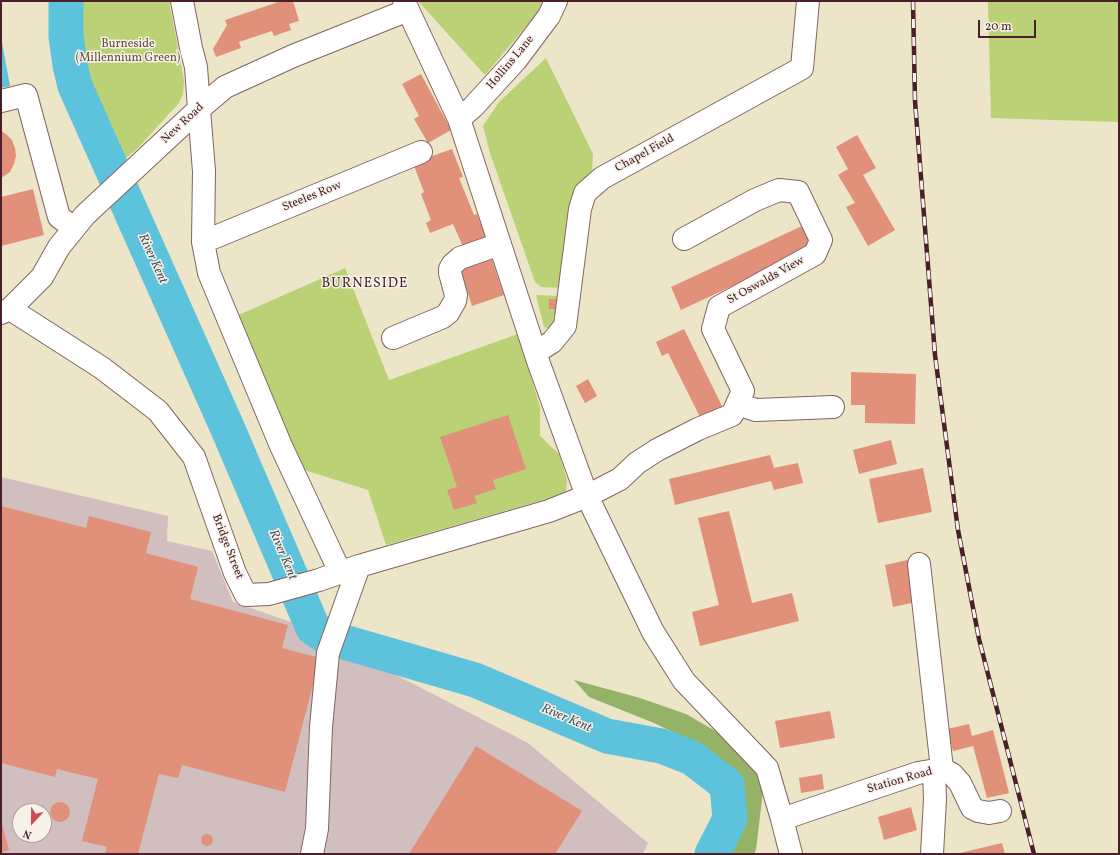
<!DOCTYPE html>
<style>
body{margin:0}
#map{position:relative;width:1120px;height:855px;overflow:hidden;background:#ece5c7;font-family:Vollkorn,serif}
canvas{display:block}
.frame{position:absolute;inset:0;border:2px solid #4a1f2b;pointer-events:none}
.north{position:absolute;left:12px;top:803px;width:40px;height:40px;box-sizing:border-box;background:#f7f3e8;border:1px solid #b29e9c;border-radius:50%;rotate:202deg;font-size:11px;font-weight:700;line-height:16px;text-align:center;color:#4a1f2b}
.north::after{content:'';display:block;margin:auto;width:14px;height:18px;background:#d1495b;clip-path:polygon(50% 0,100% 100%,50% 72%,0 100%)}
.scale{position:absolute;left:978px;top:20px;width:58px;height:18px;box-sizing:border-box;border:2px solid #4a1f2b;border-top:0;padding-left:5px;font-size:12px;line-height:14px;white-space:nowrap;color:#4a1f2b;-webkit-text-stroke:3px #f7f3e8;paint-order:stroke}
</style>
<div id="map">
<canvas width="1120" height="855"></canvas>
<div class="frame"></div>
<div class="north">N</div>
<div class="scale">20 m</div>
</div>
<script>
const ctx = document.querySelector('canvas').getContext('2d');
ctx.lineJoin = 'round';
function paint(path, color) { ctx.fillStyle = color; ctx.fill(path, 'evenodd'); }
const toPath = rows => new Path2D(rows.map(r => 'M' + r).join(''));
function stroke(path, color, width, dash) { ctx.strokeStyle = color; ctx.lineWidth = width; ctx.lineCap = dash ? 'butt' : 'round'; ctx.setLineDash(dash || []); ctx.stroke(path); }
function write(font, color, halo, rows, align = 'center') {
  ctx.font = font + ' Vollkorn,serif'; ctx.lineWidth = 3; ctx.setLineDash([]); ctx.textBaseline = 'middle'; ctx.strokeStyle = halo; ctx.fillStyle = color; for (const [text, x, y, turn = 0] of rows) {
    ctx.save(); ctx.translate(x, y); ctx.rotate((+turn || 0) * Math.PI / 180); ctx.textAlign = isNaN(turn) ? turn : align; if (halo) ctx.strokeText(text, 0, 0); ctx.fillText(text, 0, 0); ctx.restore();
  }
}
paint(toPath([
 [1,477,168,516,167,541,212,551,233,602,297,624,528,743,648,843,643,854,1,854],
 [20,811,44,811,44,835,20,835]
]), '#d1bfbf');
paint(toPath([
 [75,1,169,1,184,80,183,94,179,103,167,116,139,147,125,159,112,133,107,135,104,131,95,105,85,85,80,72,75,41],
 [418,1,543,1,537,13,485,75],
 [988,1,1119,1,1119,122,991,118],
 [546,58,593,154,592,172,578,188,563,288,541,287,535,282,490,153,483,126,499,102],
 [345,268,389,380,518,334,540,407,540,436,559,454,567,480,566,491,557,496,386,545,368,490,298,468,234,317],
 [536,295,560,296,558,322,549,329,544,327]
]), '#bbd175');
paint(toPath([
 [574,680,640,698,686,714,724,736,764,783,756,850,754,854,727,854,736,830,744,805,737,786,701,746,654,723,589,697]
]), '#94b366');
paint(toPath([
 [1,37,10,86,1,88]
]), '#5dc2db');
stroke(toPath([
 [66,1,66,36,70,65,75,86,227,427,313,628,327,637,475,680,607,736,661,746,692,758,727,785,730,819,712,854]
]), '#5dc2db', 35);
paint(toPath([
 [281,1,293,1,299,21,289,24,291,30,274,36,272,31,239,42,241,48,216,57,213,49,227,25,225,20],
 [421,74,451,130,428,143,414,119,419,116,402,84],
 [1,131,6,134,12,140,15,148,16,156,14,164,10,172,1,178],
 [857,135,876,168,863,175,895,230,868,246,846,207,855,203,838,175,848,169,836,147],
 [452,149,463,177,459,178,474,215,477,214,488,242,465,251,453,224,430,233,426,223,431,220,421,194,424,192,413,163],
 [33,189,44,235,1,246,1,197],
 [802,226,813,248,681,310,671,287],
 [489,251,504,295,472,306,467,290,460,292,452,270],
 [549,299,559,299,558,309,549,309],
 [684,329,723,408,701,419,668,353,662,356,656,342],
 [851,372,916,374,915,424,865,423,865,405,851,405],
 [588,379,597,396,585,403,576,386],
 [508,415,526,469,493,480,496,489,474,496,477,503,454,510,447,490,457,487,440,437],
 [891,440,897,464,859,474,853,450],
 [770,455,774,468,798,463,803,483,774,490,771,481,675,505,669,479],
 [923,468,932,512,878,523,869,479],
 [1,506,86,528,89,516,151,532,146,553,198,567,190,599,288,625,282,648,320,658,285,792,182,765,178,778,159,774,138,854,105,854,107,847,82,841,98,779,57,769,55,777,1,763],
 [729,511,752,603,792,593,799,621,700,646,692,612,719,605,698,518],
 [908,560,916,602,893,607,885,565],
 [830,711,835,738,780,748,775,721],
 [969,724,972,736,993,730,1009,793,987,798,973,746,953,751,947,729],
 [476,746,582,811,555,854,409,854],
 [822,774,824,789,801,793,799,778],
 '50 812a10 10 0 1 1 20 0a10 10 0 1 1-20 0Z',
 [911,807,917,830,884,840,878,817],
 [1,820,9,850,1,853],
 '201 840a6 6 0 1 1 12 0a6 6 0 1 1-12 0Z',
 [1002,843,1005,854,960,854,960,853]
]), '#e19079');
const minor = toPath([
 [182,1,191,48,196,67,199,109,204,171,203,242,209,273,281,446,340,572],
 [404,1,408,10,459,119,539,364,587,496,653,632,684,681,767,768,782,819,791,854],
 [1,101,26,95,59,217,74,228],
 [459,119,473,107,516,60,549,16,556,1],
 [203,242,421,152],
 [10,309,102,368,158,411,194,457,235,573,246,595,269,594,319,580,359,566,549,511,587,496,620,479,637,463,657,450,698,429,732,415,743,391,713,329,719,307,815,254,821,240,798,192,779,190,755,200,684,239],
 [1,313,10,309,42,277,59,247,85,215,199,109,225,87,293,56,408,10],
 [393,338,443,317,448,313,455,301,456,295,450,273,450,269,453,264,460,258,500,244],
 [536,352,552,342,565,326,580,209,585,193,602,178,802,68,808,1],
 [737,404,756,410,833,407],
 [919,564,942,769],
 [782,819,918,773,942,769,952,774,960,783,972,808,978,811,989,813,1000,811],
 [312,854,317,829,321,727,328,653,359,566],
 [932,854,935,799,934,770]
]);
stroke(minor, '#836462', 24);
stroke(minor, '#fff', 22);
const rail = toPath([
 [913,1,915,101,935,355,958,530,979,639,1034,854]
]);
stroke(rail, '#4a1f2b', 4.5);
stroke(rail, '#f7f3e8', 3, [9]);
write('12px', '#664c3e', '#f7f3e8', [
 ["Burneside",128,45],
 ["(Millennium Green)",128,59]
]);
write('12px', '#4a1f2b', '#f7f3e8', [
 ["Hollins Lane",511,63,-50],
 ["New Road",183,124,-43],
 ["Chapel Field",645,154,-29],
 ["Steeles Row",312,197,-22],
 ["St Oswalds View",766,281,-29],
 ["Bridge Street",227,547,69],
 ["Station Road",900,781,-16]
]);
write('italic 13px', '#505060', '#f7f3e8', [
 ["River Kent",152,259,66],
 ["River Kent",282,555,67],
 ["River Kent",566,719,23]
]);
ctx.letterSpacing = '1px';
write('14px', '#4a1f2b', '#f7f3e8', [
 ["BURNESIDE",365,284]
]);
ctx.letterSpacing = '0px';
</script>
